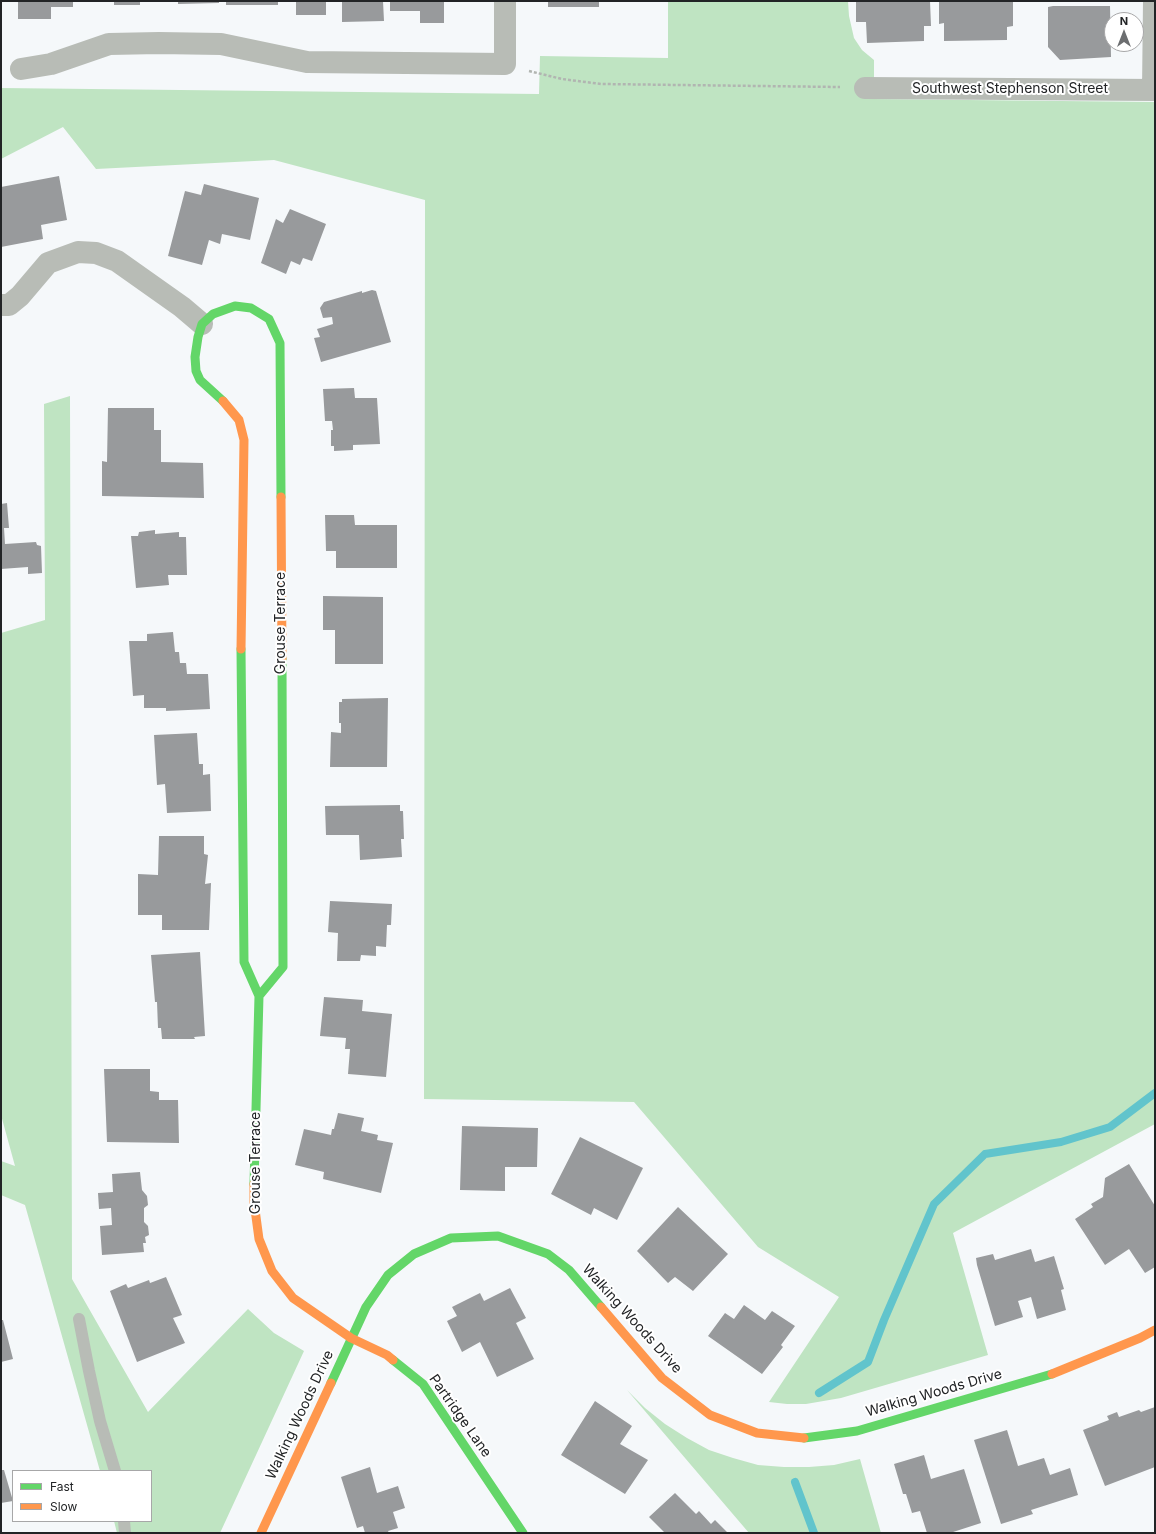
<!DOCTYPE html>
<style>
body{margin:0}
#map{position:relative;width:1156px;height:1534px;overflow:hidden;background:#f5f8fa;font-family:Inter,sans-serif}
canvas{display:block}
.frame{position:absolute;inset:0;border:2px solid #222426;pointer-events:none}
.legend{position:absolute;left:12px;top:1470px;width:140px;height:52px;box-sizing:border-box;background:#fff;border:1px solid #a7a7a8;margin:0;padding:5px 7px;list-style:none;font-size:12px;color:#222426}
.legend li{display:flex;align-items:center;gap:8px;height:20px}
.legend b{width:20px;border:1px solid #a7a7a8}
.north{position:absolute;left:1104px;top:12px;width:40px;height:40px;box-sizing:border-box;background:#fff;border:1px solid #a7a7a8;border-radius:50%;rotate:0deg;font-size:11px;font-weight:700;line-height:16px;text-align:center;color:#222426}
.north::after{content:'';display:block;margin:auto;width:14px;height:18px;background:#6c6e70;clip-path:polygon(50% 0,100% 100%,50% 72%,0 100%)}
</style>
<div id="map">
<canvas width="1156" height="1534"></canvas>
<div class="frame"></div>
<ul class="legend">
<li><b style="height:5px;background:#63d668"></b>Fast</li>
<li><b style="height:5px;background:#ff974d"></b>Slow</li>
</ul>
<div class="north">N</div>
</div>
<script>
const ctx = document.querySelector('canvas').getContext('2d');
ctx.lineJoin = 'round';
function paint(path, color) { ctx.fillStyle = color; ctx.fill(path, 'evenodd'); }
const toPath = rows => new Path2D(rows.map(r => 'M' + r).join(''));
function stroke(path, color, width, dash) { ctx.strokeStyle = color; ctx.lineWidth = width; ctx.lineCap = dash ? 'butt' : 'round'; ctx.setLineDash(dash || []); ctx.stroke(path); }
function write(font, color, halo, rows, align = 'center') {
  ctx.font = font + ' Inter,sans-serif'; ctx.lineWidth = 4; ctx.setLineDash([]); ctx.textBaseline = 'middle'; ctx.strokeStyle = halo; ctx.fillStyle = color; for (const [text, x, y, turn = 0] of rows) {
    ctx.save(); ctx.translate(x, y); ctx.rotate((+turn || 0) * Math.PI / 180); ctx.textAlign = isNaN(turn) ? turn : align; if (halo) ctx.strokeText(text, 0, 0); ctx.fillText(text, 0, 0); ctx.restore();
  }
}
paint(toPath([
 [668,1,848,1,849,16,854,38,862,50,874,60,874,99,1155,102,1155,1124,953,1233,988,1355,841,1398,806,1404,787,1404,769,1402,839,1297,758,1247,634,1102,424,1099,425,200,274,160,96,169,63,127,1,159,1,88,539,94,540,56,668,58],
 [70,396,72,1279,148,1412,248,1309,274,1333,304,1351,220,1533,117,1533,114,1521,151,1521,151,1471,100,1471,25,1205,1,1195,1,1161,15,1166,1,1115,1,633,45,620,44,404],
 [627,1390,645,1408,665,1424,687,1438,709,1450,733,1458,758,1465,784,1467,809,1467,834,1465,860,1459,881,1533,749,1533]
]), '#bfe4c2');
stroke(toPath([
 [819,1393,868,1362,884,1320,934,1204,985,1154,1061,1142,1110,1127,1155,1093],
 [795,1482,814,1533]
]), '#61c4cc', 8);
paint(toPath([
 [18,1,73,1,73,7,51,7,51,19,18,19],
 [114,1,140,1,140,5,114,5],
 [178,1,219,1,219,3,178,4],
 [226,1,278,1,278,5,226,5],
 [296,1,326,1,326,15,296,15],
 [342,1,383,1,384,21,342,22],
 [390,1,444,1,444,23,420,23,420,11,390,11],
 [548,1,599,1,599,7,548,7],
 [856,1,930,1,931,26,924,26,924,41,867,43,866,22,856,22],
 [939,1,1013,1,1013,26,1007,27,1007,40,944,41,944,23,939,24],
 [1053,6,1110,6,1111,57,1060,60,1048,47,1048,7],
 [59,176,67,220,41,225,43,239,1,247,1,187],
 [204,184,259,198,250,240,222,234,220,244,209,240,202,265,168,256,185,191,201,195],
 [290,209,326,224,312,261,303,258,300,265,291,261,286,274,261,263,276,219,283,223],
 [372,290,376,291,391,342,321,362,314,338,320,337,317,329,333,324,332,317,323,318,320,308,324,302,362,291,362,293],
 [354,388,355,398,377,398,380,444,353,445,353,450,334,451,334,446,331,446,331,430,333,430,332,421,325,421,323,389],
 [108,408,154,408,154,430,161,430,161,462,203,463,204,498,102,496,102,461,107,462],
 [7,503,9,528,4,528,5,544,36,542,37,545,41,546,42,573,28,574,28,567,1,569,1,504],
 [325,515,354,515,355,525,397,525,397,568,336,568,336,551,326,551],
 [155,530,155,534,179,532,179,537,186,537,187,575,168,575,169,585,136,588,131,536,138,536,139,532],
 [323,596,383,597,383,664,335,664,335,630,323,630],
 [173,632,175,652,179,652,180,663,186,663,187,674,208,674,210,709,166,711,166,708,144,708,144,695,133,696,129,641,147,641,147,634],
 [388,698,387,767,330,767,331,732,341,733,341,723,339,723,339,702,342,702,342,699],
 [197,733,199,764,203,764,203,775,210,774,211,811,167,813,165,784,157,785,154,735],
 [400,805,400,811,403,811,404,839,401,839,402,857,360,860,359,835,326,835,325,806],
 [159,836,204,836,204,854,208,855,205,884,211,883,209,930,162,930,162,915,138,915,138,874,158,875],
 [330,901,392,904,391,925,387,925,386,947,376,946,376,956,361,955,360,961,337,961,338,933,328,932],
 [200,952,205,1036,194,1037,195,1039,162,1039,161,1028,158,1028,157,1002,155,1002,151,955],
 [324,997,363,1000,362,1011,392,1014,386,1077,348,1074,350,1049,345,1049,346,1038,320,1036],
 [104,1069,150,1069,150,1091,159,1092,159,1100,178,1100,179,1143,107,1142],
 [338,1113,364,1118,361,1131,378,1135,377,1140,393,1143,381,1193,323,1179,324,1172,295,1165,304,1129,331,1135,332,1129,334,1129],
 [462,1126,538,1128,537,1167,505,1167,505,1191,460,1190],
 [580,1137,643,1168,617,1220,594,1208,591,1215,551,1194],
 [1129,1164,1155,1206,1155,1267,1145,1273,1129,1249,1105,1265,1075,1219,1093,1207,1091,1204,1103,1197,1105,1178],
 [140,1172,142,1190,147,1196,148,1205,144,1208,144,1222,148,1226,149,1235,145,1237,146,1243,143,1243,144,1252,102,1255,100,1226,112,1225,111,1208,99,1209,98,1193,113,1192,112,1174],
 [678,1207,728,1254,693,1291,675,1277,668,1283,637,1251],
 [1031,1249,1035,1262,1054,1256,1064,1289,1061,1290,1066,1310,1037,1319,1031,1297,1018,1301,1023,1317,995,1326,977,1265,976,1258,993,1254,995,1260],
 [166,1277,182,1315,173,1318,185,1343,137,1362,110,1291,126,1284,128,1288,149,1280,150,1283],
 [510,1288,526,1318,516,1323,534,1359,497,1377,480,1342,462,1352,447,1321,457,1316,452,1307,480,1293,484,1301],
 [744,1305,765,1320,772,1311,795,1326,781,1345,783,1347,762,1374,708,1336,725,1313,734,1319],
 [1,1320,3,1320,13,1359,1,1362],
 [595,1401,632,1426,620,1444,648,1460,625,1494,561,1455],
 [1155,1407,1155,1467,1105,1486,1083,1430,1109,1420,1107,1416,1117,1412,1119,1417,1139,1410,1141,1412],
 [1007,1430,1018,1466,1044,1458,1050,1475,1070,1468,1078,1495,1031,1510,1033,1514,1001,1524,974,1440],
 [924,1455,931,1479,964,1469,981,1523,950,1533,927,1533,920,1511,912,1513,906,1494,903,1494,894,1464],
 [370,1467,377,1493,398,1486,405,1508,393,1512,398,1528,388,1531,389,1533,365,1533,363,1526,357,1528,341,1477],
 [1,1470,4,1470,13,1501,1,1503],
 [675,1493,696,1514,699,1511,711,1524,715,1520,728,1533,665,1533,649,1517]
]), '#989a9c');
stroke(toPath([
 [529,71,562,79,601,84,840,87]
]), '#b1b5b1', 2.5, [3, 2]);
stroke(toPath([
 [79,1319,89,1371,100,1421,115,1471],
 [124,1521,125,1533]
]), '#b8bcb6', 12);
stroke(toPath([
 [21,69,51,64,109,44,159,43,221,44,307,62,505,64,505,1],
 [865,88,1155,90],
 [1153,90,1154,1],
 [1,305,9,305,20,296,48,263,78,252,96,253,117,261,182,307,202,324]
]), '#b8bcb6', 22);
stroke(toPath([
 [223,401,200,380,196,371,195,357,198,337,202,324,213,314,235,306,251,308,269,319,280,343,281,497],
 [241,649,244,962,259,996,254,1184],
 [259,996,283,967,282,659],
 [393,1360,423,1384,523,1533],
 [331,1383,366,1307,388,1275,414,1254,451,1238,498,1236,548,1254,569,1270,601,1307],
 [804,1438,857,1431,1052,1374]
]), '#63d668', 9);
stroke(toPath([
 [223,401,239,420,244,440,241,649],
 [281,497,282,659],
 [254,1184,254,1202,259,1239,272,1271,293,1298,351,1338,387,1355,393,1360],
 [601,1307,662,1378,710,1415,757,1433,804,1438],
 [1052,1374,1140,1338,1155,1330],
 [261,1533,331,1383]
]), '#ff974d', 9);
write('14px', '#222426', '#fff', [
 ["Southwest Stephenson Street",1010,89],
 ["Grouse Terrace",281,623,-90],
 ["Grouse Terrace",256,1163,-90],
 ["Walking Woods Drive",632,1319,48],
 ["Walking Woods Drive",934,1393,-16],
 ["Walking Woods Drive",300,1415,-65],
 ["Partridge Lane",460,1416,55]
]);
</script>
